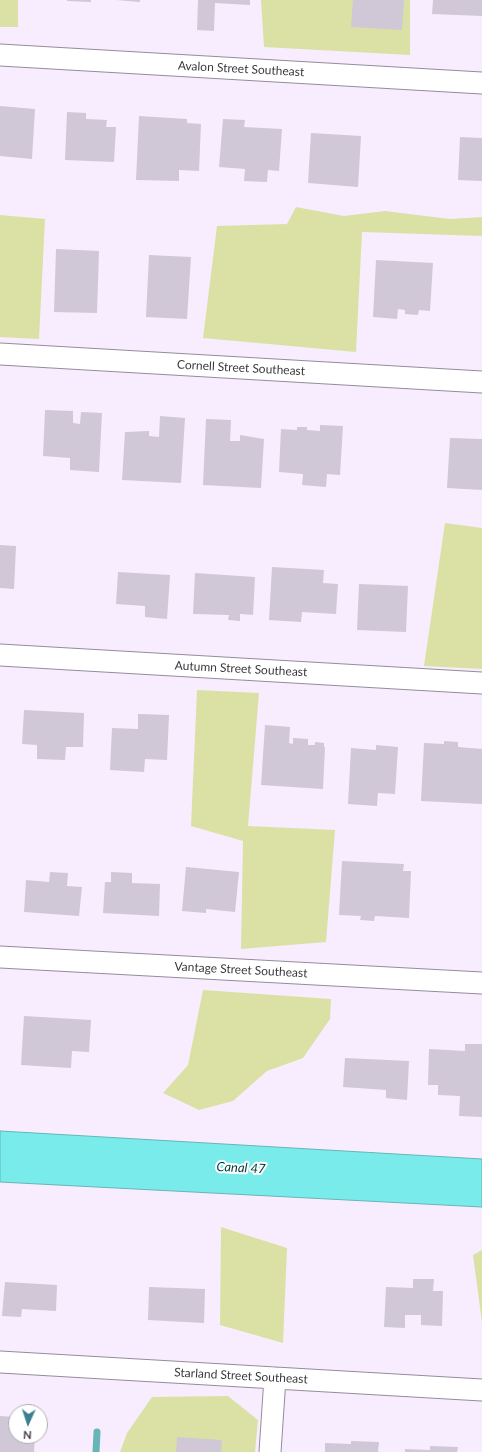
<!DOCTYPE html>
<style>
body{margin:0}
#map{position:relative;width:482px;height:1452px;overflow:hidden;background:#f7edfe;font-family:Lato,sans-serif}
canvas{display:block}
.north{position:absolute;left:8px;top:1404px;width:40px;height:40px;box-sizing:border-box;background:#fff;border:1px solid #b0afb1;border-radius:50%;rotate:183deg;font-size:11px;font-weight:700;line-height:16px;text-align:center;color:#3a373d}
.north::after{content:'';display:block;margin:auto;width:14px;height:18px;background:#3e7e91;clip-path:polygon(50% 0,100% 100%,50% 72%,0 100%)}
</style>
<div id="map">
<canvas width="482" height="1452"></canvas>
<div class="north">N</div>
</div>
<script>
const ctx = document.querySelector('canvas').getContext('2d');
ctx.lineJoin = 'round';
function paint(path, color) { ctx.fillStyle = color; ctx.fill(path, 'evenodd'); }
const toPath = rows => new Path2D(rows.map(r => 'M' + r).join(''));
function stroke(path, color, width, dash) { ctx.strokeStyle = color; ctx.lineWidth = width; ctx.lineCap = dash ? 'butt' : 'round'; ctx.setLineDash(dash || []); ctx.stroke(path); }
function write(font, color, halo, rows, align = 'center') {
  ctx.font = font + ' Lato,sans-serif'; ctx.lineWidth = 4; ctx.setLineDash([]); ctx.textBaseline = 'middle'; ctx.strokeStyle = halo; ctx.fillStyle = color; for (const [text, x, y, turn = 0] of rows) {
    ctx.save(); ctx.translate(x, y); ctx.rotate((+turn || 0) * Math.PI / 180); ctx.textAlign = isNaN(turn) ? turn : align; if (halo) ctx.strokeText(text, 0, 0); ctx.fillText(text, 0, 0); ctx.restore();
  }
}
paint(toPath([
 [0,0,18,0,18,27,0,27],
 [261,0,410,0,410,55,264,47],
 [296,207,344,216,385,211,450,219,482,217,482,236,362,232,356,352,203,338,217,226,287,224],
 [0,215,45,219,39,339,0,337],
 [445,523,482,528,482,669,424,666],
 [197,690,259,693,248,826,335,830,326,942,241,949,243,841,191,826],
 [203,990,331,999,330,1019,303,1058,267,1071,233,1101,199,1110,163,1093,188,1065],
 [221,1227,287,1248,283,1343,220,1325],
 [482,1250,482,1322,473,1255],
 [228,1396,258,1420,255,1452,120,1452,127,1433,152,1397]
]), '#dbe1a4');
const water = toPath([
 [0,1131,482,1159,482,1207,0,1182,0,1131]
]);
paint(water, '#7aebeb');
stroke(water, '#67b5b7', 1);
stroke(toPath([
 [96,1452,97,1432]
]), '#67b5b7', 7);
paint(toPath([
 [67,0,91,0,91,2,67,1],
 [116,0,140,0,140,2],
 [198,0,250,0,250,5,215,3,214,31,197,30],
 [353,0,404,0,402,30,351,27],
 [433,0,482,0,482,16,432,14],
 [0,106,35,109,32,159,0,156],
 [67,112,86,113,86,119,107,120,106,127,116,127,114,162,65,160],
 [139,116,187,119,187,123,201,124,199,171,179,170,179,181,136,180],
 [223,119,245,120,244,127,282,129,279,171,268,170,267,182,244,181,245,169,219,167],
 [311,133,361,136,358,187,308,183],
 [460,137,482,138,482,181,458,180],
 [56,249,99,251,97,313,54,312],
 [149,255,191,257,187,319,146,317],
 [376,260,433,263,430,311,419,310,418,315,405,314,405,310,398,309,397,319,373,317],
 [45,410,73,411,73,423,80,424,81,412,102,413,99,472,70,470,70,458,43,456],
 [160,416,185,418,181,483,122,480,125,432,149,431,149,436,159,437],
 [206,419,231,420,230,441,240,441,240,435,264,439,261,488,203,485],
 [320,425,343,426,340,475,327,474,326,487,302,485,303,474,279,472,281,429,297,430,297,427,307,427,307,430,320,431],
 [450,438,482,439,482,490,447,488],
 [0,545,16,546,14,589,0,588],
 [272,567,324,570,323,583,338,584,336,614,302,612,301,622,269,620],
 [118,572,170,575,167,619,145,617,145,606,116,604],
 [195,573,255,577,253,615,240,614,240,621,228,620,229,615,193,614],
 [359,584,408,586,406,632,357,630],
 [24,710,84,713,83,747,66,747,65,760,37,759,37,745,22,744],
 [138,714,169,715,167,760,145,759,144,772,110,770,112,728,138,729],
 [265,725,290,727,289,743,293,744,293,738,308,739,308,745,315,745,315,742,324,743,324,747,325,747,323,789,261,785],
 [444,741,458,742,458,747,482,749,482,804,421,801,424,743,444,744],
 [376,745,398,747,395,794,378,793,377,806,348,804,351,748,376,750],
 [342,861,404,864,403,871,411,871,409,918,375,916,374,921,360,920,361,916,339,915],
 [186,867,239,872,235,912,206,909,206,913,182,911],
 [50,872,68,873,67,886,82,887,79,916,24,912,26,880,49,882],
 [111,872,132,873,132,883,160,884,159,916,103,913,105,882,111,882],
 [24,1016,91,1020,89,1052,72,1051,71,1068,21,1065],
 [465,1044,482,1044,482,1117,459,1116,460,1096,438,1095,438,1085,428,1085,429,1049,465,1051],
 [345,1058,409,1061,407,1100,386,1098,386,1090,343,1087],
 [413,1279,434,1279,433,1291,443,1291,442,1326,421,1325,421,1315,405,1315,405,1328,384,1327,386,1287,413,1288],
 [5,1282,57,1285,56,1311,22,1309,21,1317,2,1316],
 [149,1287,205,1289,204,1323,148,1320],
 [0,1416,16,1417,16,1436,35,1436,34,1452,0,1452],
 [177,1437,222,1440,221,1452,176,1452],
 [351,1441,379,1442,378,1452,325,1452,325,1443,351,1444],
 [430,1446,458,1447,457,1452,405,1452,405,1449,430,1450]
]), '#d0c7d7');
const street = toPath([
 [0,55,482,83],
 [0,354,482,382],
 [0,655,482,683],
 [0,957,482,983],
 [0,1362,482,1390],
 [270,1452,275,1378]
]);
stroke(street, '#958c9b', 23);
stroke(street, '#fff', 21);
write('12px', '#3a373d', '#fff', [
 ["Avalon Street Southeast",241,69,3],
 ["Cornell Street Southeast",241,368,3],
 ["Autumn Street Southeast",241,669,3],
 ["Vantage Street Southeast",241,970,3],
 ["Starland Street Southeast",241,1376,3]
]);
write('italic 13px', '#00393a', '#fff', [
 ["Canal 47",241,1168,3]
]);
</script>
